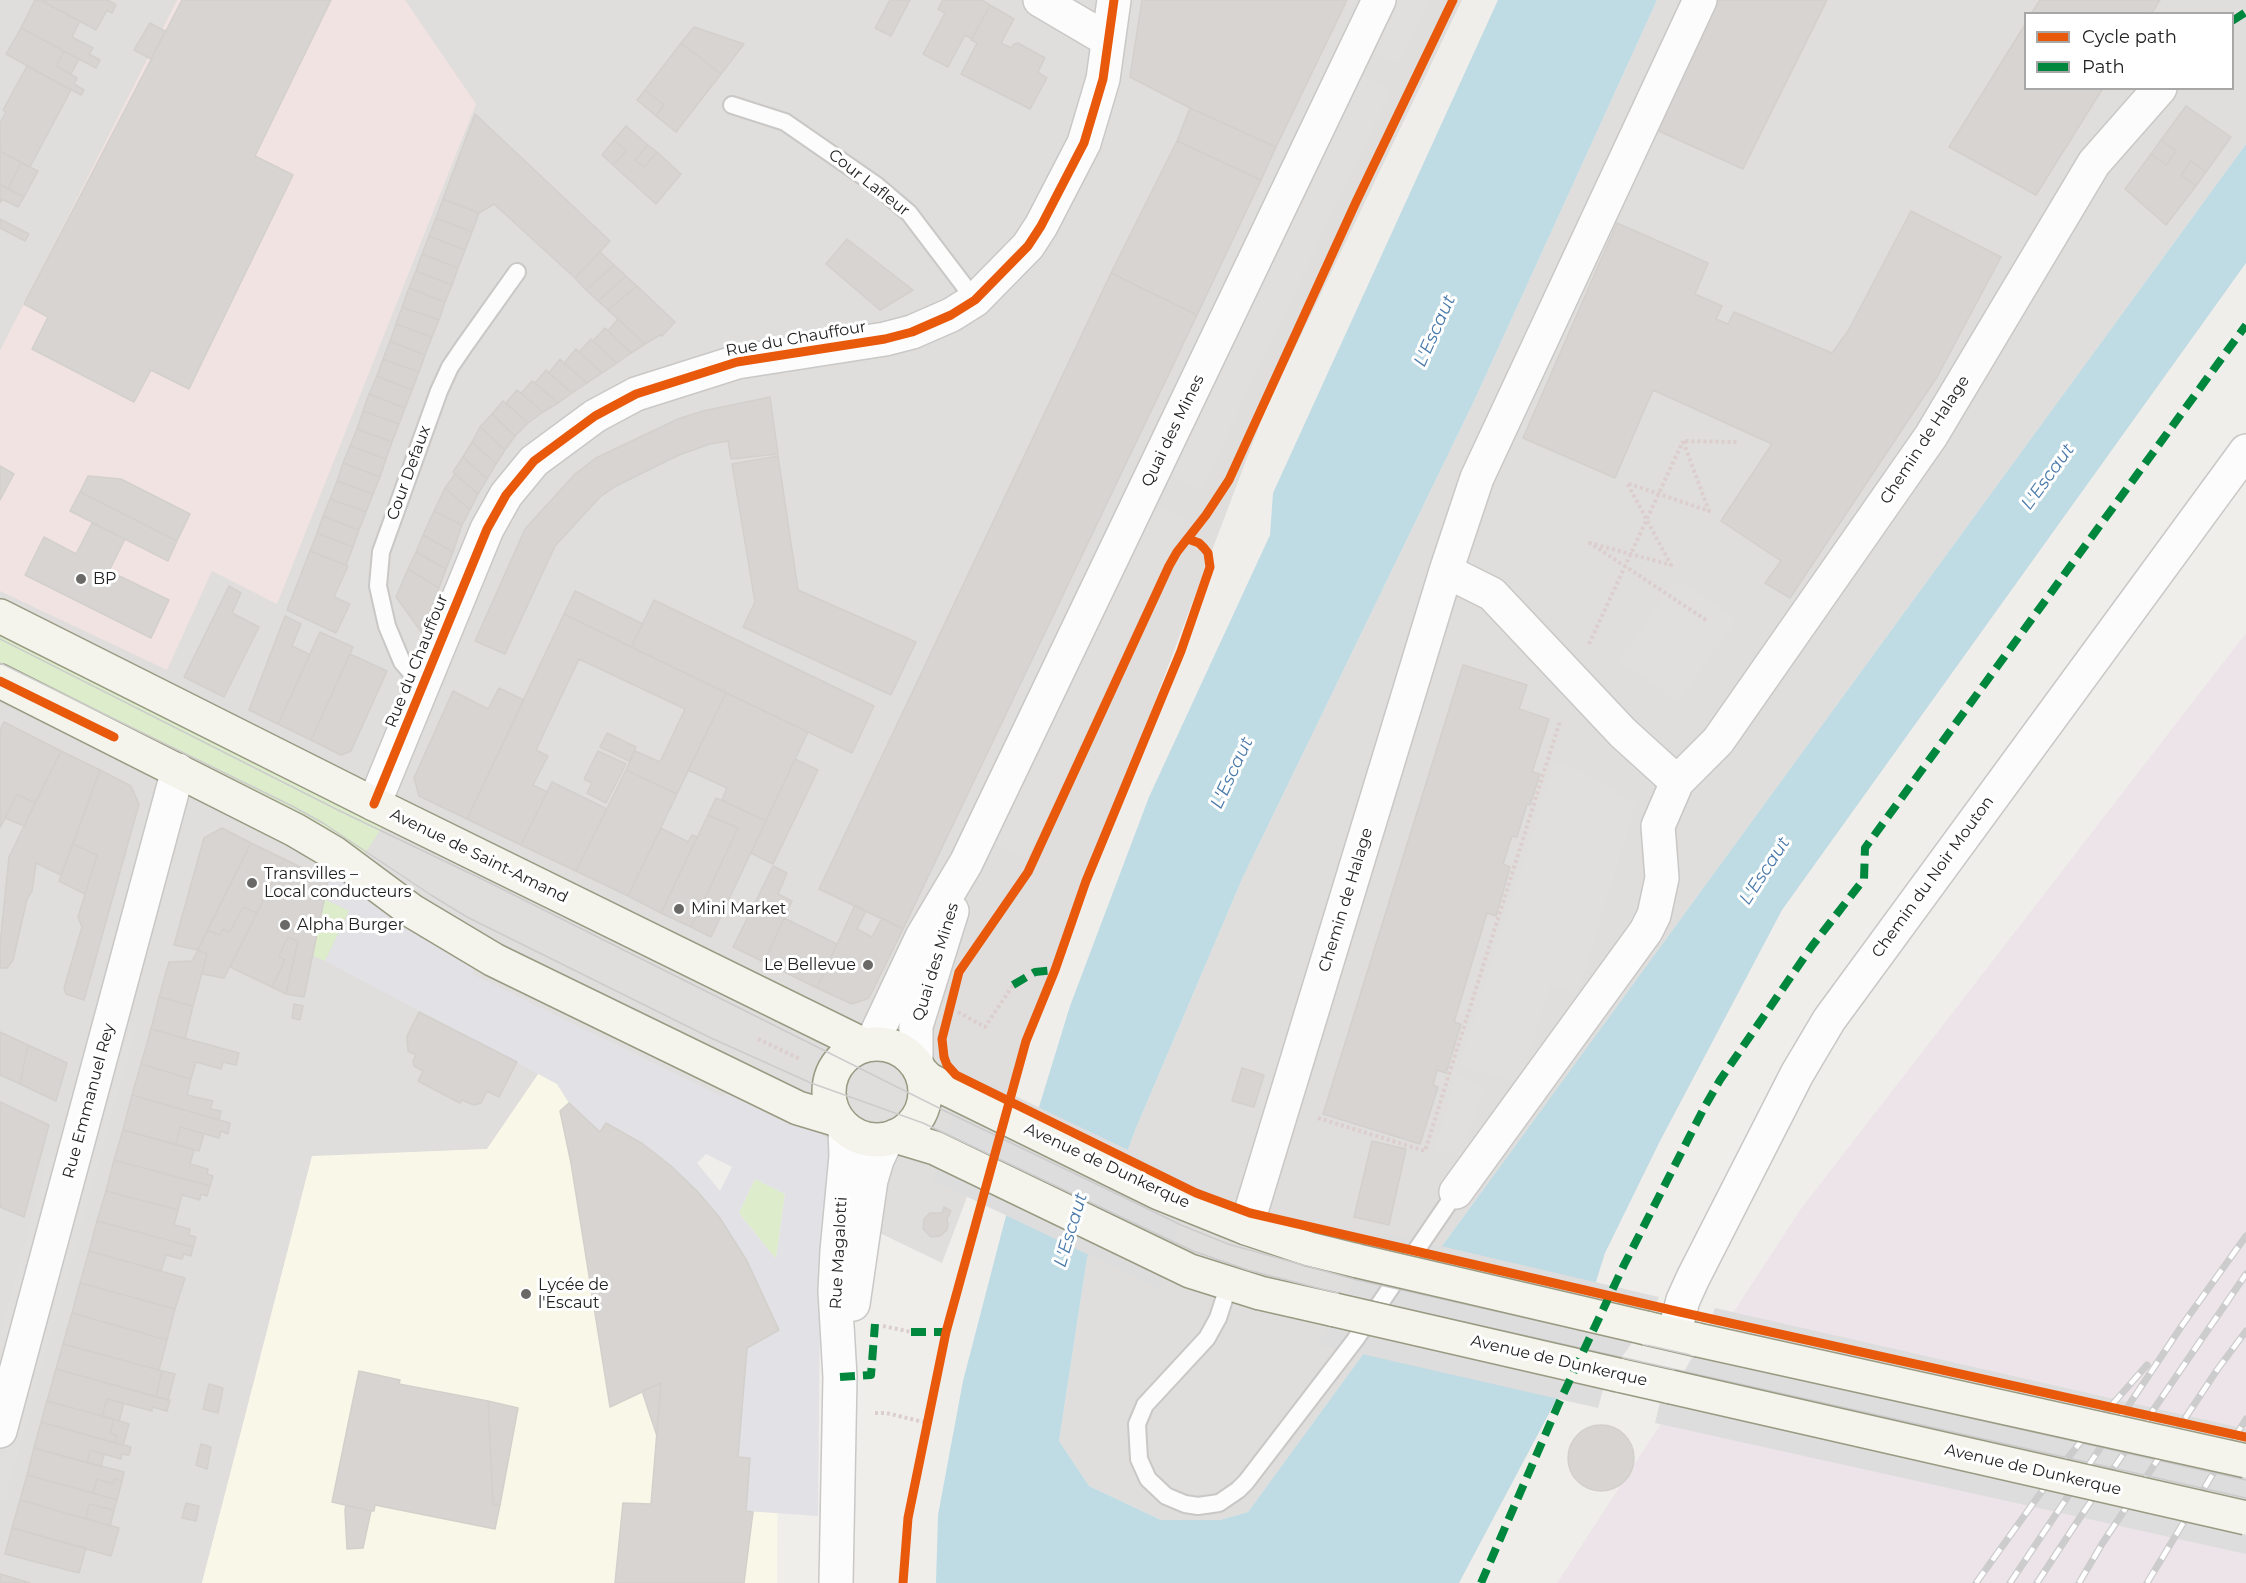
<!DOCTYPE html>
<meta charset="utf-8">
<style>
body{margin:0}
#map{position:relative;width:2246px;height:1583px;overflow:hidden;background:#f0eeeb;font-family:Montserrat,sans-serif}
canvas{display:block}
.legend{position:absolute;left:2024px;top:12px;width:210px;height:78px;box-sizing:border-box;background:#fff;border:2px solid #a7a7a7;margin:0;padding:8px 10px;list-style:none;font-size:18px;color:#222}
.legend li{display:flex;align-items:center;gap:12px;height:30px}
.legend b{width:30px;border:2px solid #a7a7a7}
</style>
<div id="map">
<canvas width="2246" height="1583"></canvas>
<ul class="legend">
<li><b style="height:8px;background:#e8590c"></b>Cycle path</li>
<li><b style="height:8px;background:#00873e"></b>Path</li>
</ul>
</div>
<script>
const ctx = document.querySelector('canvas').getContext('2d');
ctx.lineJoin = 'round';
function paint(path, color) { ctx.fillStyle = color; ctx.fill(path, 'evenodd'); }
const toPath = rows => new Path2D(rows.map(r => 'M' + r).join(''));
function stroke(path, color, width, dash) { ctx.strokeStyle = color; ctx.lineWidth = width; ctx.lineCap = dash ? 'butt' : 'round'; ctx.setLineDash(dash || []); ctx.stroke(path); }
function write(font, color, halo, rows, align = 'center') {
  ctx.font = font + ' Montserrat,sans-serif'; ctx.lineWidth = 6; ctx.setLineDash([]); ctx.textBaseline = 'middle'; ctx.strokeStyle = halo; ctx.fillStyle = color; for (const [text, x, y, turn = 0] of rows) {
    ctx.save(); ctx.translate(x, y); ctx.rotate((+turn || 0) * Math.PI / 180); ctx.textAlign = isNaN(turn) ? turn : align; if (halo) ctx.strokeText(text, 0, 0); ctx.fillText(text, 0, 0); ctx.restore();
  }
}
paint(toPath([
 [0,0,1462,0,1266,408,942,1263,541,1070,487,1149,312,1157,202,1583,0,1583],
 [1657,0,2246,0,2246,144,1248,1512,1220,1520,1161,1520,1089,1486,1059,1441,1087,1258,1136,1128,1242,879,1475,399],
 [2026,14,2232,14,2232,88,2026,88]
]), '#dfdedc');
paint(toPath([
 [177,0,405,0,476,104,277,604,212,571,167,670,0,591,0,351]
]), '#f1e3e1');
paint(toPath([
 [2246,633,2246,1583,1557,1583,1800,1210]
]), '#ede4e9');
paint(toPath([
 [541,1070,693,1168,773,1259,779,1330,777,1583,202,1583,312,1156,487,1149]
]), '#f8f7e8');
paint(toPath([
 [0,635,383,826,363,856,0,667],
 [325,899,349,911,325,961,313,956],
 [755,1179,785,1194,776,1259,739,1213]
]), '#ddeccb');
paint(toPath([
 [1393,0,1429,0,1397,64,1369,50],
 [1360,75,1391,90,1201,490,1169,474],
 [1154,504,1186,519,1027,859,994,844],
 [1678,578,1737,620,1678,702,1619,660],
 [1555,762,1581,770,1636,804,1578,993,1551,985,1520,1083,1459,1066],
 [477,962,729,1086,724,1097,472,974],
 [123,1021,137,1025,5,1500,0,1499,0,1463],
 [1455,1077,1484,1086,1462,1156,1434,1148],
 [49,1154,63,1158,0,1392,0,1334]
]), '#e0dfde');
paint(toPath([
 [336,869,477,962,472,974,723,1097,729,1086,819,1132,831,1142,820,1306,818,1516,746,1511,750,1458,738,1457,747,1348,779,1330,747,1261,720,1218,697,1191,671,1166,643,1144,606,1123,600,1132,569,1103,557,1084,325,961,349,911,325,899,328,881],
 [706,1154,732,1167,720,1191,697,1163],
 [755,1179,785,1194,776,1259,739,1213]
]), '#e2e1e5');
paint(toPath([
 [1498,0,1657,0,1475,399,1242,879,1136,1128,1087,1258,1059,1441,1089,1486,1161,1520,1220,1520,1248,1512,2246,144,2246,263,1782,910,1659,1143,1605,1253,1563,1387,1459,1583,936,1583,938,1515,963,1381,1008,1208,1070,1006,1149,797,1270,535,1273,493]
]), '#bfdbe3');
paint(toPath([
 [965,1072,1193,1181,1160,1289,932,1180],
 [1385,1233,1659,1297,1650,1318,1606,1379,1598,1408,1318,1344],
 [1715,1308,2246,1429,2246,1554,1655,1423,1661,1398,1681,1377,1707,1331]
]), '#dedddd');
const building = toPath([
 [35,0,40,0,80,21,72,37,93,48,89,54,100,60,96,68,21,28,35,0],
 [40,0,108,0,116,5,112,13,107,10,96,30,40,0],
 [182,0,331,0,255,156,293,175,189,389,151,370,134,402,32,349,48,317,24,304,182,0],
 [890,0,910,0,891,36,875,28,890,0],
 [943,0,982,0,990,5,972,39,965,35,948,67,923,54,945,13,938,9,943,0],
 [1142,0,1347,0,1276,147,1190,108,1130,77,1142,0],
 [1715,0,1827,0,1743,169,1652,128,1715,0],
 [2040,0,2160,0,2151,14,2031,14,2040,0],
 [990,5,1014,19,1001,43,1011,48,1014,44,1018,43,1045,58,1038,72,1047,78,1030,109,961,74,977,43,971,40,990,5],
 [150,23,165,31,151,59,134,50,150,23],
 [2026,23,2026,88,2103,88,2036,195,1949,147,2026,23],
 [694,27,744,44,721,74,681,43,694,27],
 [21,28,64,51,56,66,77,78,74,84,84,90,81,95,6,54,21,28],
 [681,43,721,74,676,132,656,116,664,105,645,90,681,43],
 [64,51,79,59,71,74,56,66,64,51],
 [27,66,71,90,30,167,0,151,0,123,6,112,3,110,27,66],
 [645,90,664,105,656,116,637,100,645,90],
 [2186,106,2231,137,2206,172,2191,161,2181,175,2196,186,2166,225,2125,189,2151,154,2166,165,2176,151,2161,140,2186,106],
 [1190,108,1276,147,1261,180,1177,141,1190,108],
 [475,114,610,241,575,278,494,204,479,213,443,199,475,114],
 [626,126,648,145,635,160,644,167,657,152,681,174,656,204,613,165,626,151,614,140,626,126],
 [614,140,626,151,613,165,602,155,614,140],
 [2161,140,2176,151,2166,165,2151,154,2161,140],
 [1177,141,1261,180,1197,315,1111,273,1177,141],
 [648,145,657,152,644,167,635,160,648,145],
 [0,151,21,163,8,189,0,184,0,151],
 [2191,161,2206,172,2196,186,2181,175,2191,161],
 [21,163,38,171,24,197,8,189,21,163],
 [0,184,24,197,18,207,2,199,0,203,0,184],
 [443,199,479,213,472,232,436,218,443,199],
 [1911,211,2001,257,1937,377,1790,598,1765,583,1781,561,1721,521,1772,444,1653,390,1615,478,1523,438,1617,223,1708,263,1695,294,1722,306,1716,319,1728,324,1734,312,1832,353,1848,331,1911,211],
 [436,218,472,232,465,250,429,236,436,218],
 [0,219,29,234,25,241,0,228,0,219],
 [429,236,465,250,458,268,422,254,429,236],
 [847,239,913,290,880,310,826,264,847,239],
 [600,252,614,265,586,290,575,278,600,252],
 [422,254,458,268,452,285,416,271,422,254],
 [614,265,626,276,598,301,586,290,614,265],
 [416,271,452,285,445,302,409,288,416,271],
 [1111,273,1197,315,903,929,819,889,1111,273],
 [626,276,637,286,608,310,598,301,626,276],
 [637,286,675,322,662,336,660,335,645,344,608,310,637,286],
 [409,288,445,302,439,320,402,307,409,288],
 [402,307,439,320,432,337,396,324,402,307],
 [618,319,645,344,631,353,608,331,618,319],
 [396,324,432,337,425,355,390,341,396,324],
 [605,328,631,353,617,363,593,341,605,328],
 [591,339,617,363,602,373,579,352,591,339],
 [390,341,425,355,419,372,383,359,390,341],
 [576,349,579,352,602,373,587,383,564,363,576,349],
 [383,359,419,372,412,390,377,376,383,359],
 [560,359,564,363,587,383,572,393,549,373,560,359],
 [546,370,549,373,572,393,558,403,535,383,546,370],
 [377,376,412,390,405,408,369,394,377,376],
 [532,381,535,383,558,403,543,412,521,393,532,381],
 [517,390,543,412,528,423,506,403,517,390],
 [369,394,405,408,399,424,363,411,369,394],
 [770,397,778,454,731,459,728,441,710,444,679,455,616,486,600,497,555,546,505,654,475,641,525,529,575,474,596,458,678,419,703,411,770,397],
 [503,401,528,423,515,436,492,414,503,401],
 [363,411,399,424,392,442,357,429,363,411],
 [492,414,515,436,505,450,480,427,492,414],
 [480,427,505,450,496,464,472,442,480,427],
 [357,429,392,442,386,459,350,446,357,429],
 [472,442,496,464,487,479,463,457,472,442],
 [350,446,386,459,380,477,343,463,350,446],
 [778,456,798,590,916,642,891,695,743,627,755,602,732,464,778,456],
 [463,457,487,479,478,494,453,472,463,457],
 [343,463,380,477,373,494,337,481,343,463],
 [0,466,14,474,0,500,0,466],
 [455,474,478,494,470,510,445,488,455,474],
 [88,476,121,479,190,514,177,541,80,492,88,476],
 [337,481,373,494,366,512,330,499,337,481],
 [445,488,470,510,462,525,434,511,445,488],
 [80,492,177,541,168,561,70,511,80,492],
 [330,499,366,512,359,530,323,516,330,499],
 [434,511,462,525,453,552,423,535,434,511],
 [323,516,359,530,353,547,317,533,323,516],
 [92,523,125,539,109,571,169,600,151,638,25,575,44,537,76,554,92,523],
 [317,533,353,547,346,565,310,551,317,533],
 [423,535,453,552,446,569,416,552,423,535],
 [310,551,348,566,334,597,350,604,336,633,287,610,310,551],
 [416,552,446,569,439,588,408,569,416,552],
 [408,569,439,588,422,633,396,597,408,569],
 [229,586,241,593,232,613,259,627,224,697,184,677,229,586],
 [575,591,643,624,631,647,564,614,575,591],
 [654,600,874,706,852,753,631,647,654,600],
 [564,614,726,693,677,794,626,770,635,751,660,762,685,709,579,659,536,750,548,756,533,785,547,792,521,845,467,819,564,614],
 [285,616,301,624,292,646,310,655,278,724,249,710,285,616],
 [320,632,353,647,311,740,278,724,320,632],
 [350,654,387,671,351,751,341,755,311,740,350,654],
 [1463,665,1527,685,1519,709,1549,719,1532,772,1540,774,1530,805,1527,804,1517,837,1512,836,1503,864,1510,867,1496,916,1487,913,1454,1022,1461,1024,1446,1073,1437,1070,1433,1085,1438,1087,1420,1144,1323,1114,1463,665],
 [499,688,524,700,467,819,419,796,414,778,453,691,488,709,499,688],
 [726,693,808,732,766,821,722,800,727,788,688,770,726,693],
 [4,722,61,751,35,803,17,794,0,828,0,730,4,722],
 [607,733,636,747,629,761,600,747,607,733],
 [61,751,100,770,61,875,36,863,32,891,27,899,13,960,7,968,0,968,0,945,9,857,61,751],
 [598,751,626,764,606,803,587,793,592,783,584,779,598,751],
 [795,759,818,770,773,864,751,853,795,759],
 [100,770,131,786,139,804,84,1000,66,994,64,988,82,927,78,917,97,855,73,844,100,770],
 [626,770,677,794,628,896,576,871,626,770],
 [552,782,607,809,576,871,521,845,552,782],
 [17,794,35,803,24,826,5,818,17,794],
 [716,798,766,821,711,937,691,927,738,828,708,815,716,798],
 [708,815,738,828,691,927,661,913,708,815],
 [222,828,251,843,198,950,174,945,204,838,222,828],
 [661,828,688,842,692,835,697,837,661,913,628,896,661,828],
 [251,843,284,859,257,913,243,907,230,932,223,929,220,935,207,930,251,843],
 [73,844,97,855,85,894,59,881,73,844],
 [284,859,328,881,304,997,286,994,298,941,288,937,279,956,285,960,272,987,230,967,284,859],
 [773,866,787,873,778,894,792,901,764,962,733,947,773,866],
 [855,905,866,911,857,929,872,937,882,918,903,929,869,998,852,1004,817,988,855,905],
 [243,907,257,913,224,978,202,974,207,954,198,950,207,930,220,935,223,929,230,932,243,907],
 [784,918,837,944,817,988,764,962,784,918],
 [288,937,298,941,286,994,272,987,285,960,279,956,288,937],
 [198,950,207,954,193,1006,159,997,169,962,192,961,198,950],
 [159,997,193,1006,185,1039,151,1029,159,997],
 [294,1004,303,1006,300,1020,292,1018,294,1004],
 [419,1012,517,1062,499,1097,487,1091,481,1103,474,1105,462,1100,460,1103,418,1081,423,1071,414,1066,413,1061,416,1055,408,1051,407,1036,419,1012],
 [151,1029,239,1053,236,1065,223,1062,221,1069,196,1062,191,1079,141,1064,151,1029],
 [0,1032,28,1045,20,1084,0,1075,0,1032],
 [28,1045,67,1063,56,1101,20,1084,28,1045],
 [141,1064,191,1079,187,1095,213,1101,210,1109,221,1111,219,1120,132,1095,141,1064],
 [1242,1068,1264,1075,1254,1107,1232,1101,1242,1068],
 [132,1095,230,1123,228,1134,221,1131,219,1138,180,1127,176,1144,123,1130,132,1095],
 [0,1102,49,1125,24,1217,0,1207,0,1102],
 [569,1103,600,1132,606,1123,643,1144,671,1166,697,1191,720,1218,747,1261,779,1330,747,1348,738,1457,750,1458,746,1511,753,1512,744,1583,615,1583,623,1503,651,1504,661,1383,610,1407,571,1163,560,1111,569,1103],
 [180,1127,204,1134,199,1151,176,1144,180,1127],
 [123,1130,194,1150,190,1164,208,1169,207,1174,213,1176,210,1186,114,1160,123,1130],
 [1372,1141,1406,1149,1389,1225,1354,1217,1372,1141],
 [114,1160,210,1186,207,1196,201,1194,200,1200,182,1195,178,1210,106,1191,114,1160],
 [106,1191,178,1210,174,1225,190,1229,189,1235,196,1237,193,1247,97,1221,106,1191],
 [944,1207,951,1211,947,1219,948,1225,947,1230,940,1236,931,1237,923,1229,924,1219,930,1213,942,1213,944,1207],
 [97,1221,193,1247,191,1256,184,1254,182,1259,166,1255,161,1271,89,1251,97,1221],
 [89,1251,185,1278,175,1309,80,1283,89,1251],
 [80,1283,175,1309,167,1340,72,1313,80,1283],
 [72,1313,167,1340,159,1370,63,1344,72,1313],
 [63,1344,162,1371,156,1397,56,1369,63,1344],
 [56,1369,170,1400,167,1411,152,1407,152,1411,107,1399,102,1416,47,1401,56,1369],
 [162,1371,175,1374,168,1400,156,1397,162,1371],
 [359,1371,400,1380,399,1384,488,1401,493,1504,500,1505,495,1529,375,1505,374,1511,371,1511,332,1502,359,1371],
 [661,1383,657,1436,642,1391,661,1383],
 [209,1384,223,1388,218,1413,203,1409,209,1384],
 [107,1399,124,1403,119,1421,102,1416,107,1399],
 [47,1401,114,1419,110,1433,117,1436,114,1443,41,1422,47,1401],
 [488,1401,518,1408,500,1505,493,1504,488,1401],
 [114,1419,129,1424,123,1445,114,1443,117,1436,110,1433,114,1419],
 [41,1422,131,1447,129,1455,122,1454,121,1459,90,1450,87,1463,34,1448,41,1422],
 '1568 1458a33 33 0 1 1 66 0a33 33 0 1 1-66 0Z',
 [201,1444,211,1447,207,1469,196,1465,201,1444],
 [34,1448,124,1472,122,1481,114,1479,113,1484,97,1479,93,1493,27,1475,34,1448],
 [90,1450,104,1454,101,1467,87,1463,90,1450],
 [27,1475,117,1500,114,1510,89,1504,86,1519,20,1500,27,1475],
 [97,1479,113,1484,114,1479,122,1481,117,1500,93,1493,97,1479],
 [20,1500,119,1528,111,1556,12,1528,20,1500],
 [186,1503,199,1506,196,1521,182,1518,186,1503],
 [89,1504,114,1510,110,1526,86,1519,89,1504],
 [346,1505,371,1511,363,1548,347,1549,345,1510,346,1505],
 [12,1528,86,1548,79,1573,5,1554,12,1528],
 [0,1574,30,1583,0,1583,0,1574]
]);
paint(building, '#d7d4d2');
stroke(building, '#d3d0cc', 1.5);
const service = toPath([
 [732,105,785,122,876,185,909,213,975,300],
 [423,686,402,662,387,626,378,586,381,552,439,391,450,367,465,345,517,272],
 [1229,1284,1218,1318,1207,1338,1145,1405,1137,1424,1139,1459,1148,1479,1166,1496,1185,1504,1198,1506,1219,1503,1238,1490,1246,1482,1355,1340,1456,1192]
]);
const minor = toPath([
 [1040,0,1108,40],
 [1446,571,1492,594,1623,733,1677,782,1718,741,1931,436,2094,163,2160,88],
 [374,804,487,529,506,495,534,461,595,416,636,394,737,362,885,339,912,332,951,315,975,300,1028,246,1041,226,1084,143,1103,79,1114,0],
 [872,1043,922,937,966,863,1379,0],
 [916,1063,916,1026,952,911],
 [1456,1192,1646,931,1654,915,1662,878,1658,826,1677,782],
 [1246,1228,1446,571,1477,478,1700,0],
 [853,1304,871,1180,877,1160,887,1139],
 [1674,1334,1683,1300,1693,1278,1797,1074,1829,1020,2246,451],
 [0,1431,178,770],
 [836,1583,840,1377,835,1291,837,1251,846,1156,845,1128]
]);
const secondary = toPath([
 [0,616,374,804,864,1045],
 [0,681,295,830,334,853,412,911,494,960,798,1108,838,1120],
 '829 1092a48 48 0 1 1 96 0a48 48 0 1 1-96 0Z',
 [922,1073,928,1079,943,1087,1159,1193,1246,1228,1309,1249,1358,1261],
 [895,1136,935,1148,1190,1271,1260,1293,1335,1310],
 [1646,1328,1698,1340],
 [1618,1375,1671,1387]
]);
stroke(service, '#c9c8c7', 20);
stroke(minor, '#c9c8c7', 36);
stroke(secondary, '#999a82', 36);
stroke(toPath([
 [1706,620,1590,543,1671,565,1627,483,1709,511,1683,441,1737,442],
 [1589,644,1683,441],
 [958,1012,985,1027,1013,985],
 [758,1039,800,1059],
 [1318,1118,1425,1151,1560,721],
 [883,1326,911,1332],
 [875,1413,886,1413,928,1423]
]), '#dccecd', 4, [3, 3]);
stroke(service, '#fdfcfc', 16);
stroke(minor, '#fdfcfc', 33);
stroke(secondary, '#f4f4ed', 33);
stroke(toPath([
 [0,639,340,811,490,883,945,1111,1181,1225,1228,1244,1353,1279,2246,1480],
 [0,663,292,806,323,823,431,895,467,917,711,1038,811,1083,923,1123,1193,1251,1248,1270,1345,1295,2246,1498]
]), '#ccc', 1.5);
const rail = toPath([
 [1976,1583,2047,1484,2095,1424,2147,1365],
 [2010,1583,2183,1324,2246,1236],
 [2037,1583,2081,1516,2246,1274],
 [2079,1583,2102,1544,2217,1370,2246,1331],
 [2147,1583,2246,1419]
]);
stroke(rail, '#ccc', 7);
stroke(rail, '#fff', 4.5, [14]);
const secondaryBridge = toPath([
 [1358,1261,1646,1328],
 [1335,1310,1618,1375],
 [1698,1340,2246,1461],
 [1671,1387,2246,1518]
]);
stroke(secondaryBridge, '#999a82', 36, []);
stroke(secondaryBridge, '#f4f4ed', 33);
stroke(toPath([
 [2232,21,2246,12],
 [1013,985,1035,972,1055,970],
 [911,1332,946,1332],
 [840,1377,871,1375,875,1324],
 [1481,1583,1559,1403,1624,1265,1705,1106,1720,1080,1812,946,1864,879,1865,848,2246,325]
]), '#00873e', 8, [15, 8]);
stroke(toPath([
 [1453,0,1356,202,1229,480,1206,515,1177,552,1169,566,1028,872,959,972,942,1039,944,1057,947,1065,956,1075,1196,1193,1250,1213,1680,1312,2246,1437],
 [0,681,114,737],
 [374,804,487,529,506,495,534,461,595,416,636,394,737,362,885,339,912,332,951,315,975,300,1028,246,1041,226,1084,143,1103,79,1114,0],
 [903,1583,908,1518,946,1332,1026,1041,1055,970,1086,881,1181,651,1210,567,1208,553,1204,548,1199,543,1188,539]
]), '#e8590c', 9);
for (const [x, y, r, color] of [
 [81,579,6,"#6a6968"],
 [252,883,6,"#6a6968"],
 [679,909,6,"#6a6968"],
 [285,925,6,"#6a6968"],
 [868,965,6,"#6a6968"],
 [526,1294,6,"#6a6968"]
]) { const dot = new Path2D(); dot.arc(x, y, r, 0, 2 * Math.PI); ctx.fillStyle = color; ctx.fill(dot); stroke(dot, '#fff', 2); }
write('16px', '#222', '#fff', [
 ["Cour Lafleur",869,183,38],
 ["Rue du Chauffour",796,339,-10],
 ["Quai des Mines",1173,431,-64],
 ["Chemin de Halage",1925,440,-57],
 ["Cour Defaux",409,473,-70],
 ["Rue du Chauffour",417,661,-68],
 ["Avenue de Saint-Amand",479,856,26],
 ["Chemin du Noir Mouton",1933,877,-54],
 ["Chemin de Halage",1346,900,-73],
 ["Quai des Mines",936,962,-73],
 ["Rue Emmanuel Rey",89,1101,-75],
 ["Avenue de Dunkerque",1107,1166,25],
 ["Rue Magalotti",839,1253,-87],
 ["Avenue de Dunkerque",1559,1361,13],
 ["Avenue de Dunkerque",2033,1470,13]
]);
write('16px', '#222', '#fff', [
 ["BP",93,579],
 ["Transvilles –",264,874],
 ["Local conducteurs",264,892],
 ["Mini Market",691,909],
 ["Alpha Burger",297,925],
 ["Le Bellevue",856,965,"right"],
 ["Lycée de",538,1285],
 ["l'Escaut",538,1303]
], 'left');
write('italic 18px', '#4a7aab', '#fff', [
 ["L'Escaut",1435,331,-66],
 ["L'Escaut",2048,477,-54],
 ["L'Escaut",1232,773,-65],
 ["L'Escaut",1765,871,-57],
 ["L'Escaut",1071,1230,-73]
]);
</script>
